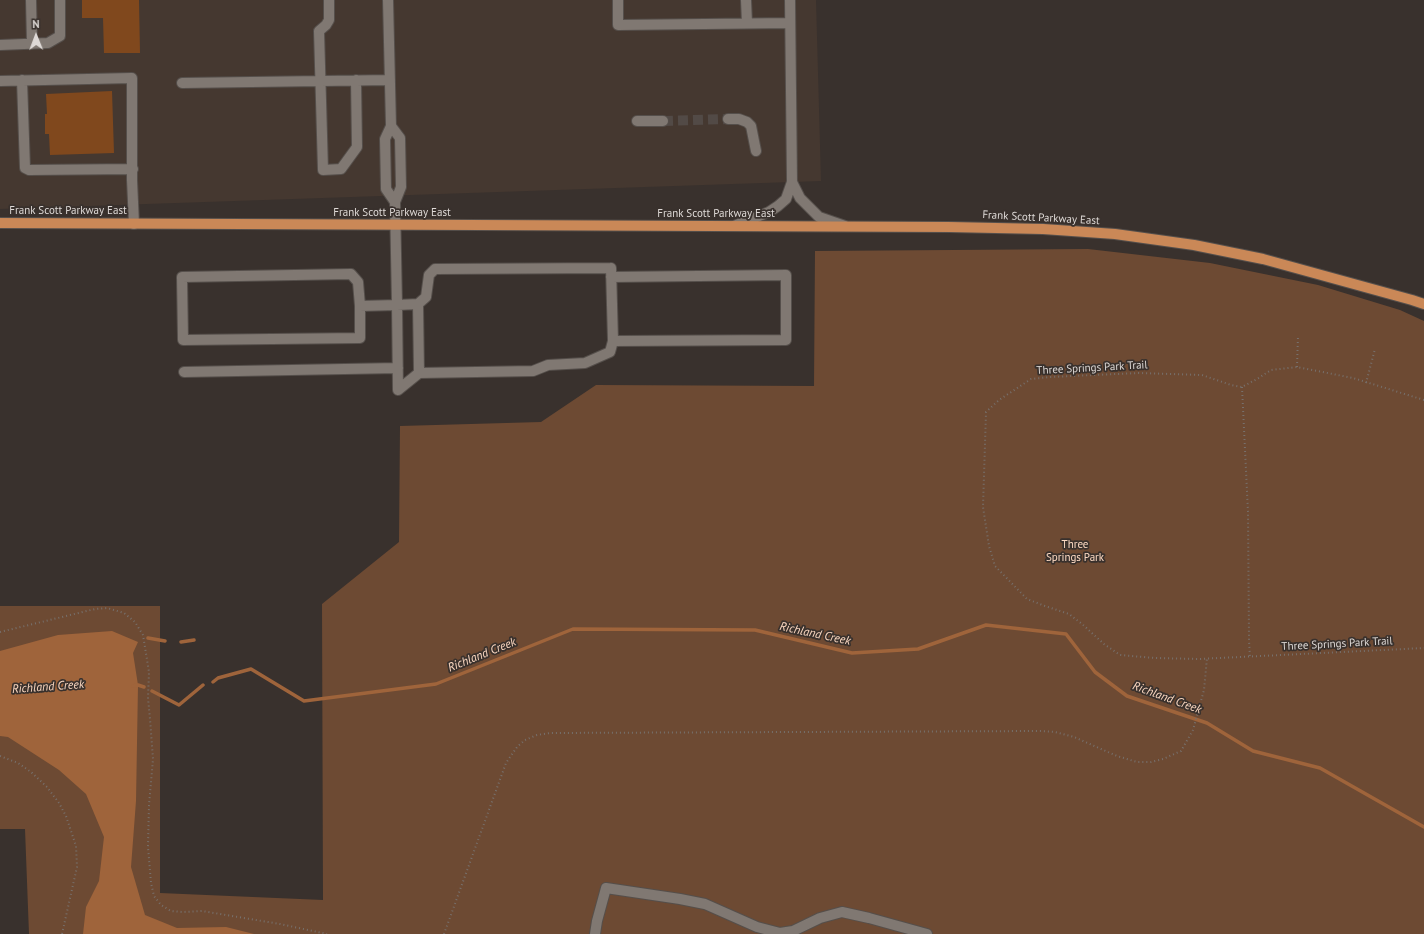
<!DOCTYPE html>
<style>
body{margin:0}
#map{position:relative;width:1424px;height:934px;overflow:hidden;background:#39312d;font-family:"PT Sans",sans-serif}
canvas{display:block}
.north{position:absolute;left:16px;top:16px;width:40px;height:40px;-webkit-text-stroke:3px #39312d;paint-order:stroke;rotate:359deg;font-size:11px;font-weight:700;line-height:16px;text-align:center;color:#ded9d6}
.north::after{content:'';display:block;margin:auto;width:14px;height:18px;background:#ded9d6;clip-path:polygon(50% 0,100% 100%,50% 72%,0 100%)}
</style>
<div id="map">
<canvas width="1424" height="934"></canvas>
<div class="north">N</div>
</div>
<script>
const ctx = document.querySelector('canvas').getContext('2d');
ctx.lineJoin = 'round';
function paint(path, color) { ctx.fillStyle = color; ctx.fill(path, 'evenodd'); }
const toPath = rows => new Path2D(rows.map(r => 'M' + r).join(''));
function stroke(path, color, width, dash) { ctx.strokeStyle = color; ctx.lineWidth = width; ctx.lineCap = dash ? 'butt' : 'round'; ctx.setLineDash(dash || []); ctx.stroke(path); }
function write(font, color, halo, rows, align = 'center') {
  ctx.font = font + ' "PT Sans",sans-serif'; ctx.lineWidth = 3.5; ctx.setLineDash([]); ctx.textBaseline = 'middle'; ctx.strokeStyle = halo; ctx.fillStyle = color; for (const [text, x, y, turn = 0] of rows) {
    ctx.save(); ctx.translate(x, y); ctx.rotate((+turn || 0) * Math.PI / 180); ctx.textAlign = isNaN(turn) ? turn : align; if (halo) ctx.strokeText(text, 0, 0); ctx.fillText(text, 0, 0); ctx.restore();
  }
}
paint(toPath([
 [0,0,816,0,821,181,0,209]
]), '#453830');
paint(toPath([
 [1088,249,1210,263,1318,285,1400,310,1424,321,1424,934,29,934,25,829,0,829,0,606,160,606,160,893,323,900,322,604,399,542,400,426,541,422,596,385,814,386,815,251]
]), '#6d4a33');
paint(toPath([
 [112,631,138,642,133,653,138,685,136,801,131,867,145,915,177,928,226,927,254,934,83,934,86,907,99,881,104,837,86,794,59,770,8,737,0,736,0,651,58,635]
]), '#9f643b');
stroke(toPath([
 [148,638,165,641],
 [181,642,194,640],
 [213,682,218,678,251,669,304,701,436,684,573,629,755,630,852,653,918,649,986,625,1066,634,1095,672,1127,696,1207,723,1253,751,1320,768,1424,827],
 [133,686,138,685,144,687],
 [152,691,179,705,203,685]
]), '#9f643b', 3.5);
paint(toPath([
 [82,0,139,0,140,53,104,53,103,18,82,18],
 [112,91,114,153,50,155,49,134,45,134,45,114,47,114,46,94]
]), '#80481d');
stroke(toPath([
 [663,121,728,119]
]), '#524a46', 10, [10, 5]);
const minor = toPath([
 [31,0,32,44],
 [329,0,329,20,326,25,319,31,323,170,341,169,357,147,356,80],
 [388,0,391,126,385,139,386,189,395,202],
 [618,0,618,25,790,23],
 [746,0,747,23],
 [0,45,48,43,60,36,60,0],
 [22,80,25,168,29,170,133,169],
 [0,81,132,78,132,180,134,224],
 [182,83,390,80],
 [728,119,739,119,747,122,751,126,756,151],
 [637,121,663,121],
 [792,182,800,198,819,217,845,226],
 [734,226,769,212,778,206,786,199,792,182,790,0],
 [611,268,613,341,610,352,585,363,548,365,533,371,419,373,398,390,397,305,418,304,426,297,429,275,435,269,611,268],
 [351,274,358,282,360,306,360,338,183,340,182,277,351,274],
 [611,277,786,275,786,340,613,341],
 [418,304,419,373],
 [360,306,397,305,395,202,401,187,400,138,391,126],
 [184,372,398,368],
 [595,934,597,921,606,888,680,899,705,904,757,927,780,933,793,931,820,918,842,912,869,918,927,934]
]);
const major = toPath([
 [0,223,949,227,1043,229,1115,234,1194,245,1263,259,1412,300,1424,304]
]);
stroke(minor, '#554f4b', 12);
stroke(major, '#554f4b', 12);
stroke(toPath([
 [1297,367,1298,336],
 [1366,383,1375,349],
 [1242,387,1248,512,1249,640,1250,657],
 [1424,400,1353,378,1297,367,1271,370,1257,379,1242,387,1231,385,1202,375,1139,373,1050,377,1031,379,999,400,986,412,983,507,989,546,995,566,1027,599,1045,606,1069,614,1082,624,1104,644,1120,655,1155,658,1199,659,1424,648],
 [0,632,95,609,107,608,124,613,135,622,143,635,149,672,148,698,150,719,153,759,149,805,148,847,151,883,154,896,161,905,171,911,183,912,202,911,280,924,327,934],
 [0,756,18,763,31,772,47,787,59,803,66,816,76,846,77,867,62,934],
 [444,934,506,763,517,747,525,740,537,735,550,733,1040,731,1055,732,1074,737,1117,756,1137,762,1151,762,1163,759,1181,751,1193,730,1204,690,1207,658]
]), '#77706c', 2, [1, 3]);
stroke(minor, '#807872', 10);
stroke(major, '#ca8857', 10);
write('11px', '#ded9d6', '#39312d', [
 ["Frank Scott Parkway East",68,211],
 ["Frank Scott Parkway East",392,213],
 ["Frank Scott Parkway East",716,214],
 ["Frank Scott Parkway East",1041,218,3],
 ["Three Springs Park Trail",1092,368,-3],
 ["Three Springs Park Trail",1337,644,-3]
]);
write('11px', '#fcd9c2', '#39312d', [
 ["Three",1075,545],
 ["Springs Park",1075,558]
]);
write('italic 12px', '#fad7c0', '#39312d', [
 ["Richland Creek",815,634,12],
 ["Richland Creek",482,655,-22],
 ["Richland Creek",48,687,-4],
 ["Richland Creek",1167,698,20]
]);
</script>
